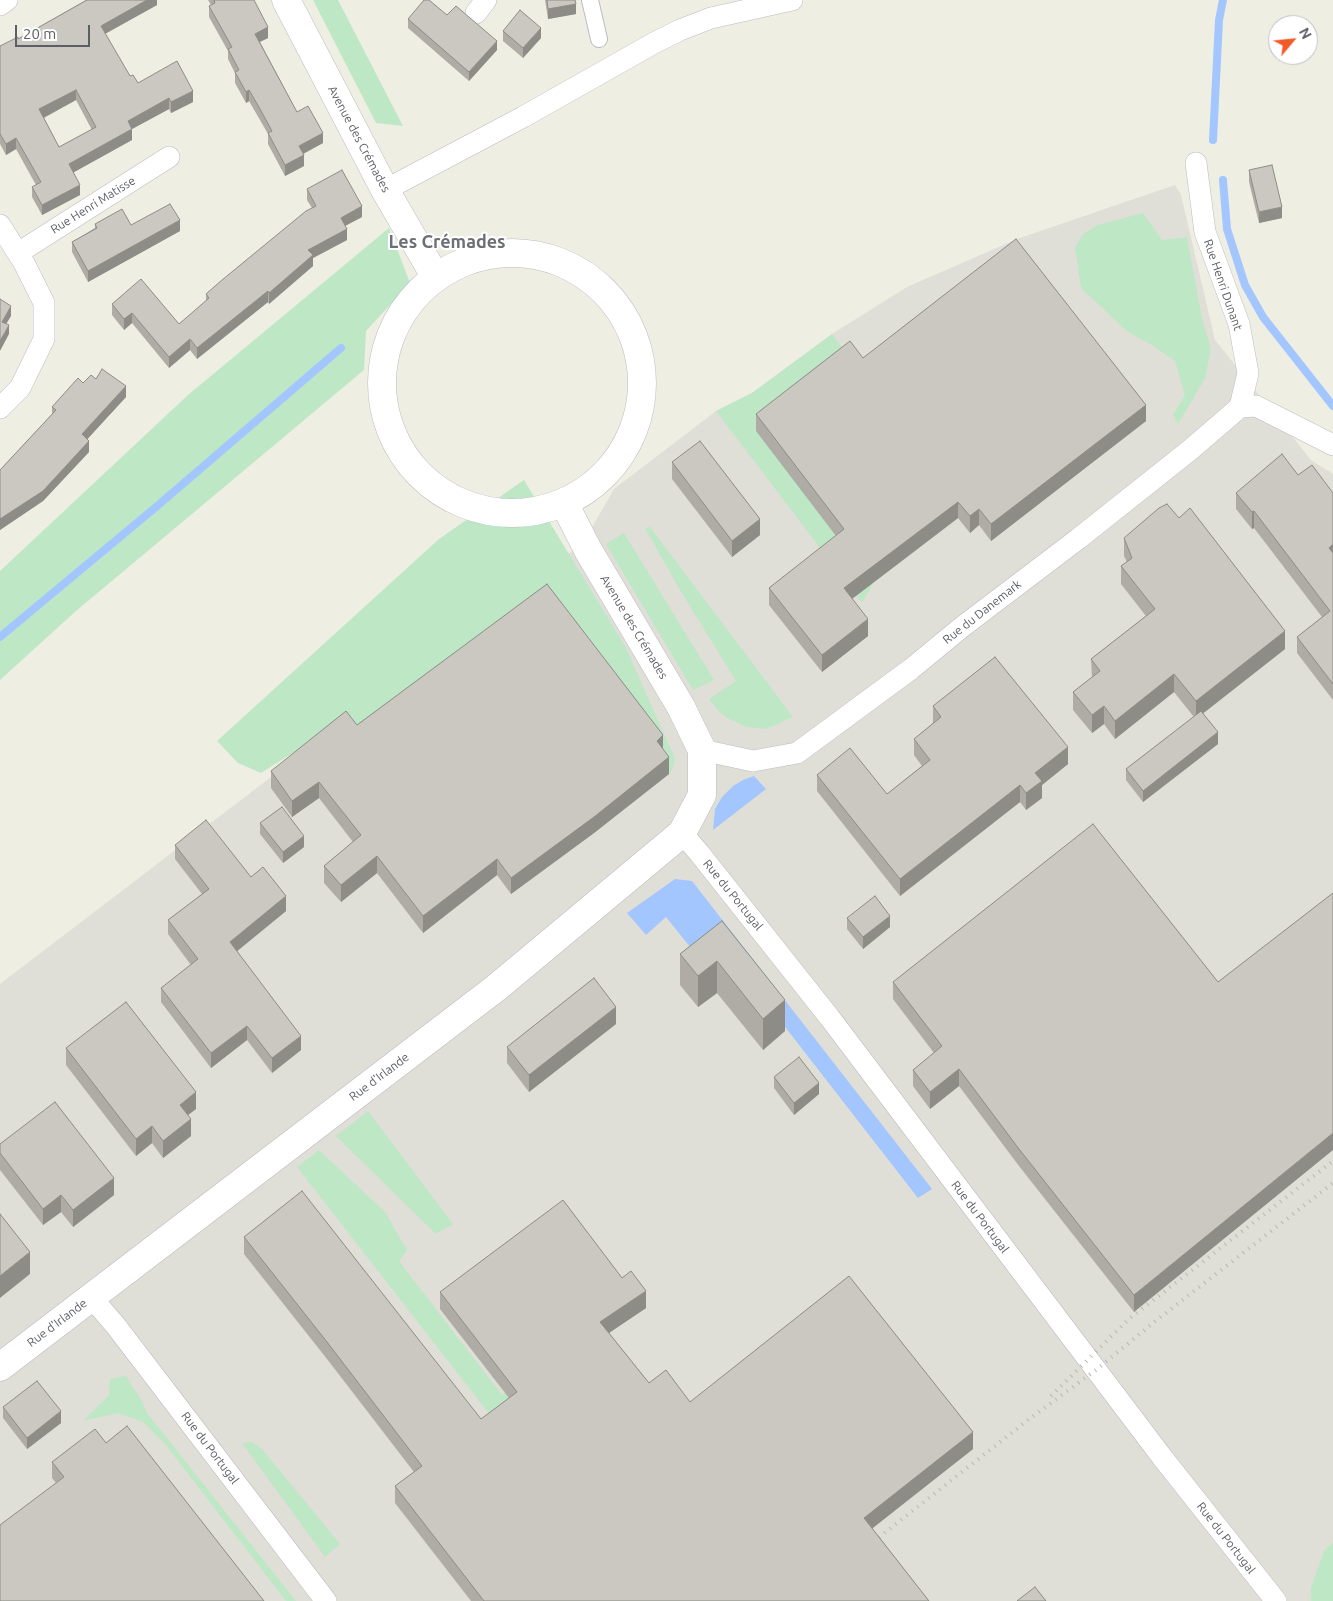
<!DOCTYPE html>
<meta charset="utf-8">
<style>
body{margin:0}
#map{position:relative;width:1333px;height:1601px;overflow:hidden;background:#efeee3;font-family:Ubuntu,sans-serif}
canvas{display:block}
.north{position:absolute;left:1268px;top:15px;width:50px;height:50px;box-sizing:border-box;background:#fff;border:1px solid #bdbfc1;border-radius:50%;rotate:62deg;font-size:14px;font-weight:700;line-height:20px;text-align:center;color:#5b5e64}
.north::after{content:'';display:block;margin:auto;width:18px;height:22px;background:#f15b27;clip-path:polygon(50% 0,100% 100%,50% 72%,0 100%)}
.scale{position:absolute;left:15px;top:25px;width:75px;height:22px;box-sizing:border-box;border:2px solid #5b5e64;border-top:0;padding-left:6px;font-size:15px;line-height:18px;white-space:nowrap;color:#5b5e64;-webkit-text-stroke:4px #fff;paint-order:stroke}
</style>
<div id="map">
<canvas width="1333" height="1601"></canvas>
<div class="north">N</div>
<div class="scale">20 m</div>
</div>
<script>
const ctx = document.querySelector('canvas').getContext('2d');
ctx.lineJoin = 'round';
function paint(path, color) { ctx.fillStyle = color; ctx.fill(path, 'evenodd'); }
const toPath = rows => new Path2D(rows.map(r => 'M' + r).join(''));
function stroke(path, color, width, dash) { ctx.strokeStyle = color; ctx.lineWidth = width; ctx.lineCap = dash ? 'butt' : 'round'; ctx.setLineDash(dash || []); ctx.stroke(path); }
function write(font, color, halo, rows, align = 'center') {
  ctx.font = font + ' Ubuntu,sans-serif'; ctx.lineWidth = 4; ctx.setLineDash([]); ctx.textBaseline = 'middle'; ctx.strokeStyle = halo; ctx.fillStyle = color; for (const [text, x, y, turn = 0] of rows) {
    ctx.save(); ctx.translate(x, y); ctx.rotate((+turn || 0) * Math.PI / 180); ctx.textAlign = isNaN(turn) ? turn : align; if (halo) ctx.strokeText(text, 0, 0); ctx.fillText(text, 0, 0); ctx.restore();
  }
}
paint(toPath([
 [1175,185,1181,195,1215,340,1311,460,1333,474,1333,1601,0,1601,0,984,351,716,583,543,614,489,716,411,752,393,832,334,907,287,1017,239]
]), '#dfdfd7');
paint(toPath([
 [313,0,338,0,403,126,376,123],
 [1143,213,1162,240,1187,237,1202,319,1211,349,1205,378,1178,424,1173,415,1185,395,1175,361,1152,345,1128,332,1081,288,1075,248,1083,234,1098,225],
 [389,228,410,283,366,331,364,370,76,611,0,680,0,571,188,395],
 [832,334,850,358,873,583,862,603,716,411,752,393],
 [524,480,626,648,675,759,673,768,670,773,659,758,666,753,548,599,365,735,351,716,261,773,238,763,217,741,439,539],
 [650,527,793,717,766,729,747,727,727,718,719,711,709,699,736,681,677,585,645,528],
 [624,533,714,680,693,690,606,544],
 [368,1111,453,1224,436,1234,336,1136],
 [319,1150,385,1212,407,1250,399,1261,502,1395,550,1358,494,1420,297,1167],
 [126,1376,143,1403,147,1413,296,1601,286,1601,165,1444,143,1422,118,1413,83,1421,109,1395,110,1379],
 [252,1442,262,1449,340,1544,325,1557,242,1443],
 [1333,1542,1333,1601,1311,1601,1311,1588,1324,1551]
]), '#bee7c6');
paint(toPath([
 [754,776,766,789,713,830,715,809,722,797,733,786,743,780],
 [675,879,692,881,932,1189,918,1198,723,947,703,963,666,917,646,935,627,913]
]), '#a3c6ff');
stroke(toPath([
 [1213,140,1219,20,1223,0],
 [1223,180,1227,229,1245,285,1263,317,1333,406],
 [0,637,156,507,341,348]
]), '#a3c6ff', 8);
const pedestrian = toPath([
 [590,0,599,39]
]);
const minor = toPath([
 [0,5,7,0],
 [476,13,486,0],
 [1196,163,1205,232,1239,324,1248,373,1240,407],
 [385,190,523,117,654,43,680,30,711,18,792,0],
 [0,225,24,263,44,303,44,339,20,388,0,408],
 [18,253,169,157],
 [1240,407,1256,406,1333,445],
 [702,750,753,761,797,753,911,669,962,627,1078,539,1190,450,1240,407],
 [682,833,700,854,830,1018,1162,1457,1276,1601],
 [91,1297,116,1326,326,1601]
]);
const tertiary = toPath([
 [286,0,385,190,435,276],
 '382 383a130 130 0 1 1 260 0a130 130 0 1 1-260 0Z',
 [0,1367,496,988,682,833,702,795,702,750,681,707,588,550,564,503]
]);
stroke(pedestrian, '#bbbcc2', 18);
stroke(minor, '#bbbcc2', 22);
stroke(tertiary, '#bbbcc2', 29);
stroke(pedestrian, '#fff', 16);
stroke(minor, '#fff', 21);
stroke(tertiary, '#fff', 28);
stroke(toPath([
 [1051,1396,1129,1319,1333,1161],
 [868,1546,1028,1420,1096,1370,1153,1323,1333,1183]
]), '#b6b7b7', 4, [1, 6]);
paint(toPath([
 [86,0,157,0,157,5,105,34,130,76,138,83,193,102,171,113,169,109,132,129,132,140,73,172,80,195,42,215,32,197,32,187,36,185,16,149,6,155,0,144,0,46,18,39],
 [76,100,92,130,59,147,44,118],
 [208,0,254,0,268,38,260,42,297,112,323,143,303,154,304,166,285,176,268,144,268,134,260,120,249,101,246,103,235,83,235,73,228,59,228,51,209,17,209,6,211,5],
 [545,0,575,0,576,14,548,19],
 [447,15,497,50,469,81,408,28,408,19],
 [503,31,541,38,523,58,503,41],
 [1249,170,1282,218,1259,223,1249,182],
 [307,189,362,217,345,226,347,240,313,258,313,266,269,304,268,302,197,359,190,350,169,368,132,323,124,330,112,315,112,304,179,324,206,302,206,294,312,208,307,200],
 [95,224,131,225,180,231,88,282,72,252,72,242,95,228],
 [96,379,126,397,87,439,89,452,43,501,0,530,0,470,52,414,52,407,83,383],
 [756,414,1146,421,991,541,979,525,970,533,958,518,852,599,868,636,822,672,769,605,769,588,836,536,756,431],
 [672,462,760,535,732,557,672,479],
 [1298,475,1333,493,1333,700,1297,653,1297,637,1322,617,1254,528,1252,529,1236,509,1236,493],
 [1124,538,1285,649,1203,713,1218,744,1143,802,1126,780,1126,769,1194,717,1174,692,1115,739,1104,724,1092,733,1073,710,1073,692,1092,677,1091,659,1146,616,1121,584,1121,566,1127,562,1124,556],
 [933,706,1068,764,1042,785,1042,798,1026,810,1020,802,900,896,817,791,817,775,887,794,922,766,914,755,914,739,933,723],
 [357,725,663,749,669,774,594,833,511,894,497,875,423,933,377,873,341,902,324,883,324,866,353,842,319,798,292,817,271,788,271,771],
 [260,823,304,847,283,863,260,834],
 [175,845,251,877,286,911,237,951,301,1050,272,1073,247,1040,211,1068,161,1002,161,988,191,965,168,934,168,920,202,894,175,859],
 [847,918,890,927,863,949,847,929],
 [722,921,785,1031,763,1050,717,993,698,1007,680,985,680,954],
 [893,982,1218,982,1134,1312,1019,1166,959,1086,930,1109,913,1086,913,1070,934,1053,893,999],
 [616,1024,529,1092,507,1063,507,1047],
 [66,1048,196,1109,188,1115,191,1136,163,1158,152,1143,136,1156,66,1065],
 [774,1077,819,1094,794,1115,774,1088],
 [0,1144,114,1195,73,1227,61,1212,43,1225,0,1170],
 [244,1237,481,1419,509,1398,440,1309,440,1292,646,1308,609,1333,649,1383,690,1402,973,1449,872,1528,929,1601,471,1601,395,1503,395,1486,414,1472,327,1359,244,1254],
 [3,1407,61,1423,27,1449,3,1418],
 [106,1443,56,1483,52,1478,52,1462]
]), '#aeaca5');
paint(toPath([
 [147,0,157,0,157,5,101,36,101,26],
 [576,4,576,14,548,19,548,9],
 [268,27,268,38,255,44,255,34],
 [541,28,541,38,523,58,523,48],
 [497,41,497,50,469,81,469,72],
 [76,90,76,100,39,120,39,109],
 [249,90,249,101,246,103,246,92],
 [193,91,193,102,171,113,171,102],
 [169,98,169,109,132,129,132,140,69,175,69,164,128,121],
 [323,133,323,143,299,156,299,146],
 [16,138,16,149,6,155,6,144],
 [304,155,304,166,285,176,285,165],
 [80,185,80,195,42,215,42,205],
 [362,206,362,217,341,228,341,218],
 [1282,207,1282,218,1259,223,1259,212],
 [180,220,180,231,88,282,88,271],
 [347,229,347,240,313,258,313,266,269,304,269,293,308,250],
 [268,291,268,302,197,359,197,348],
 [11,306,11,316,2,331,2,322],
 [132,313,132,323,124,330,124,319],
 [9,325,9,334,0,351,0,341],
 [190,339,190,350,169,368,169,357],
 [126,386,126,397,82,445,82,434],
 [1146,405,1146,421,991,541,991,524],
 [89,441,89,452,43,501,0,530,0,519],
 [958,502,958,518,844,605,844,588],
 [979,509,979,525,970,533,970,516],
 [1254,511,1254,528,1252,529,1252,512],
 [760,519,760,535,732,557,732,541],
 [1333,544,1333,561,1329,548],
 [868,619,868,636,822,672,822,655],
 [1285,631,1285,649,1196,719,1196,701],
 [1174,674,1174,692,1115,739,1115,721],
 [1104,706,1104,724,1092,733,1092,715],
 [1218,732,1218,744,1143,802,1143,791],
 [663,735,663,752,657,741],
 [1068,747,1068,764,1042,785,1042,798,1026,810,1026,793,1035,773],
 [669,757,669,774,594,833,511,894,511,878],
 [319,782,319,798,292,817,292,801],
 [1020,785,1020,802,900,896,900,879],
 [304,836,304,847,283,863,283,852],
 [377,856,377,873,341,902,341,885],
 [497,859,497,875,423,933,423,916],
 [286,896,286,911,230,957,230,942],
 [890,916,890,927,863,949,863,937],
 [717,961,717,993,698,1007,698,976],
 [785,1000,785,1031,763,1050,763,1019],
 [616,1007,616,1024,529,1092,529,1075],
 [247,1026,247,1040,211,1068,211,1053],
 [301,1036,301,1050,272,1073,272,1058],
 [959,1069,959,1086,930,1109,930,1092],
 [819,1083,819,1094,794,1115,794,1103],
 [196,1092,196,1109,180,1121,180,1105],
 [191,1119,191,1136,163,1158,163,1141],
 [152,1126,152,1143,136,1156,136,1139],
 [1333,1133,1333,1150,1134,1312,1134,1295],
 [114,1178,114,1195,73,1227,73,1210],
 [61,1195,61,1212,43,1225,43,1209],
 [30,1252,30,1274,0,1298,0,1276],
 [646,1291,646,1308,600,1339,600,1322],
 [61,1411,61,1423,27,1449,27,1438],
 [973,1432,973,1449,864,1535,864,1518]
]), '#8d8c86');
const building = toPath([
 [87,0,147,0,101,26,130,76,133,75,138,83,177,61,193,91,171,102,169,98,128,121,132,129,69,164,80,185,42,205,32,187,41,182,16,138,6,144,0,134,0,46,18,37,18,39,87,0],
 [76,90,96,127,59,147,39,109,76,90],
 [214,0,254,0,268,27,255,34,297,112,308,106,323,133,299,146,304,155,285,165,268,133,272,131,260,109,249,90,246,92,235,72,239,70,228,49,232,47,209,6,215,3,214,0],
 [424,0,429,0,447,15,456,6,497,41,469,72,408,19,424,0],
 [547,0,575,0,576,4,548,9,547,0],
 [520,10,541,28,523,48,503,31,520,10],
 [1272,165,1282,207,1259,212,1249,170,1272,165],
 [342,170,362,206,341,218,347,229,308,250,313,255,269,293,268,291,197,348,190,339,169,357,132,313,124,319,112,304,141,279,179,324,209,298,206,294,222,280,306,211,316,206,307,189,342,170],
 [170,204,180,220,88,271,72,242,97,228,95,224,122,209,131,225,170,204],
 [1016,239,1146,405,991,524,979,509,970,516,958,502,844,588,868,619,822,655,769,588,844,529,756,414,850,341,863,358,1016,239],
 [0,299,11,306,2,322,9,325,0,341,0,299],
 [102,369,126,386,82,434,89,441,43,491,0,519,0,470,56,410,52,407,78,378,83,383,91,375,96,379,102,369],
 [700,441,760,519,732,541,672,462,700,441],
 [1282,454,1298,475,1312,465,1333,493,1333,544,1329,548,1333,553,1333,684,1297,637,1330,611,1254,511,1252,512,1236,493,1282,454],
 [1167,504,1179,518,1190,508,1285,631,1196,701,1174,674,1115,721,1104,706,1092,715,1073,692,1100,671,1091,659,1155,609,1121,566,1132,558,1124,538,1159,508,1167,504],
 [547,584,663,735,657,741,669,757,594,817,511,878,497,859,423,916,377,856,341,885,324,866,361,835,319,782,292,801,271,771,346,711,357,725,547,584],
 [995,657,1068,747,1035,773,1042,781,1026,793,1020,785,900,879,817,775,850,748,887,794,930,760,914,739,941,717,933,706,995,657],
 [1201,711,1218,732,1143,791,1126,769,1201,711],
 [282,807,304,836,283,852,260,823,282,807],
 [206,820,251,877,263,867,286,896,230,942,301,1036,272,1058,247,1026,211,1053,161,988,198,959,168,920,209,889,175,845,206,820],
 [1093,824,1218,982,1333,893,1333,1133,1134,1295,1019,1149,959,1069,930,1092,913,1070,942,1046,893,982,1093,824],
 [875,896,890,916,863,937,847,918,875,896],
 [722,921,785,1000,763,1019,717,961,698,976,680,954,722,921],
 [594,978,616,1007,529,1075,507,1047,594,978],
 [126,1002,196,1092,180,1105,191,1119,163,1141,152,1126,136,1139,66,1048,126,1002],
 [799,1057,819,1083,794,1103,774,1077,799,1057],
 [55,1102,114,1178,73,1210,61,1195,43,1209,0,1153,0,1144,55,1102],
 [302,1191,481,1419,517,1392,440,1292,563,1200,622,1278,631,1271,646,1291,600,1322,649,1383,666,1370,690,1402,849,1276,973,1432,864,1518,929,1601,484,1601,395,1486,422,1466,327,1342,244,1237,302,1191],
 [0,1214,30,1252,0,1276,0,1214],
 [37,1381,61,1411,27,1438,3,1407,37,1381],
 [127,1426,264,1601,0,1601,0,1525,64,1477,52,1462,95,1429,106,1443,127,1426],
 [1035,1587,1046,1601,1017,1601,1035,1587]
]);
paint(building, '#cac8c0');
stroke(building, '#8d8c86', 1);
write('12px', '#5b5e64', '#fff', [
 ["Avenue des Crémades",359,139,62],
 ["Rue Henri Matisse",93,205,-32],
 ["Rue Henri Dunant",1223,285,71],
 ["Rue du Danemark",982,612,-38],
 ["Avenue des Crémades",634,627,59],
 ["Rue du Portugal",733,895,51],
 ["Rue d'Irlande",379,1077,-37],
 ["Rue du Portugal",980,1217,53],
 ["Rue d'Irlande",57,1323,-37],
 ["Rue du Portugal",210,1448,53],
 ["Rue du Portugal",1226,1538,52]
]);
write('bold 18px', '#6c6f76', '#fff', [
 ["Les Crémades",447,242]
]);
</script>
